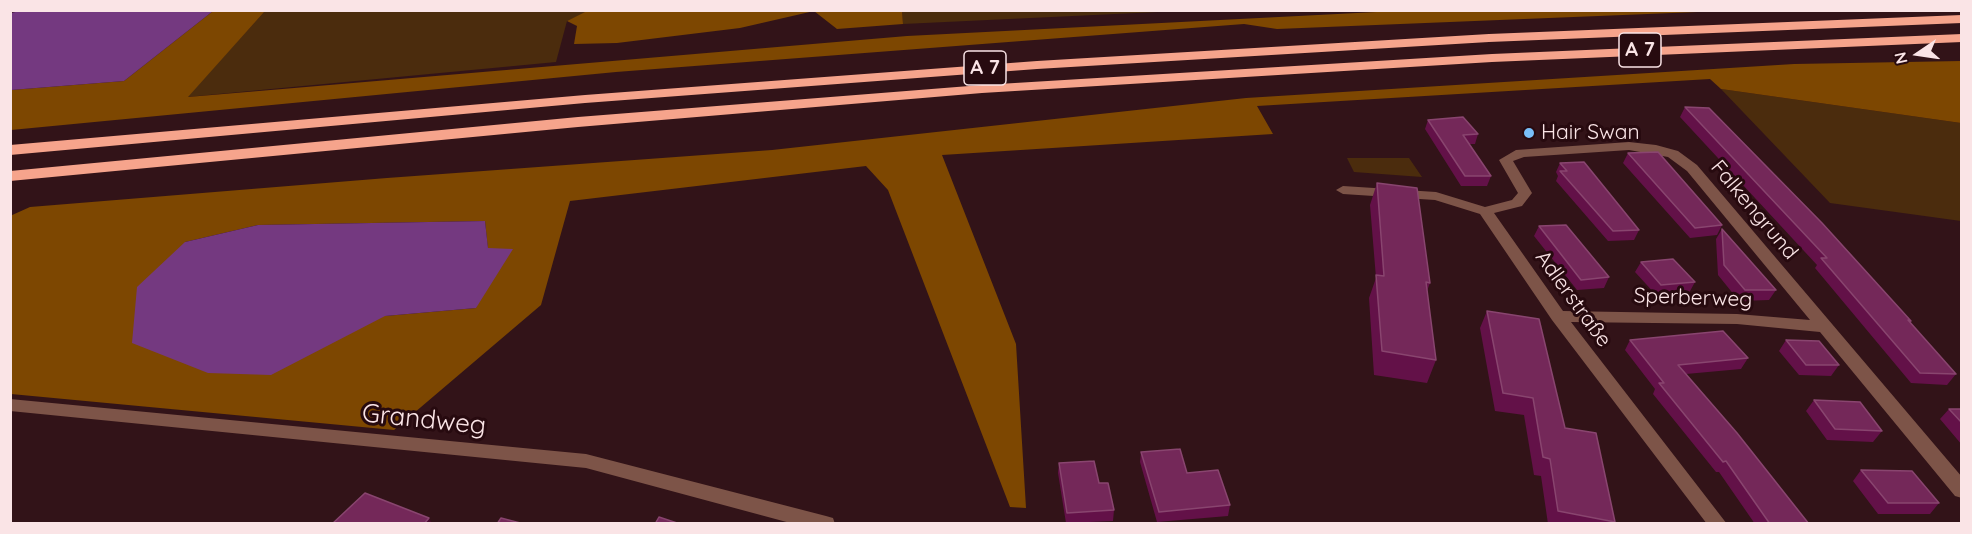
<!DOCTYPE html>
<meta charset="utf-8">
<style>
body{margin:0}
#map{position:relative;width:1972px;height:534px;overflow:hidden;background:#321318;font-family:Quicksand,sans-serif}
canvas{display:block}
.frame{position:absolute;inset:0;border:12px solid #fae4e6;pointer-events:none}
.north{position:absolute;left:1888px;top:24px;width:60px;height:60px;-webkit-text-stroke:4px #270a0f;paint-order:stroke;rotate:257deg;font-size:16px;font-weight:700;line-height:24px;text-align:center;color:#fae4e6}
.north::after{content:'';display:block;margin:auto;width:21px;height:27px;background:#fae4e6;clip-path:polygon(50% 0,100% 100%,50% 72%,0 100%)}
</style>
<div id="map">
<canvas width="1972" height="534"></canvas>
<div class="frame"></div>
<div class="north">N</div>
</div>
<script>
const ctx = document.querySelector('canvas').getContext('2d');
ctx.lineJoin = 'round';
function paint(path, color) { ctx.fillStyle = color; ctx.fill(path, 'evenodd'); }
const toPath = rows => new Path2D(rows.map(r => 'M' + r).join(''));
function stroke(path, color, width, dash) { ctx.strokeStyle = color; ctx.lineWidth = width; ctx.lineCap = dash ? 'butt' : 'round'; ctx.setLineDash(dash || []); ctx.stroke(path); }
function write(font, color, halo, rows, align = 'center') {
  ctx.font = font + ' Quicksand,sans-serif'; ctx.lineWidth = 6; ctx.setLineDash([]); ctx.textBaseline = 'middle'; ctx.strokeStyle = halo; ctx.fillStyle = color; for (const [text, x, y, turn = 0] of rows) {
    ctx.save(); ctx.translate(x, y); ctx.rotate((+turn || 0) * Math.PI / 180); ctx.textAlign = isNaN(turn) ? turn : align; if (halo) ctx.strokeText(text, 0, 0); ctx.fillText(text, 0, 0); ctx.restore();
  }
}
paint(toPath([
 [902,10,1179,11,903,24],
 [265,11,589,11,567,21,556,62,187,97],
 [1721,89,1961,123,1961,221,1830,203],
 [1347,158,1409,158,1422,177,1354,172]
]), '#4b2c0d');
paint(toPath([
 [589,10,902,10,903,24,837,29,814,11,740,28,617,43,574,44,577,26,567,21],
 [213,11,265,11,188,97,907,36,1396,11,1722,11,1277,29,1244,24,616,72,11,130,11,90,124,81],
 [1961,61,1961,123,1721,89,1710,79,1257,106,1273,134,942,155,1016,344,1026,508,1010,507,888,190,866,166,570,201,541,305,394,430,11,394,10,216,30,207,387,178,772,150,1246,98,1794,64],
 [485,221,488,249,476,308,385,316,185,242,258,225]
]), '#7d4701');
paint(toPath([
 [20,11,20,10,213,11,124,81,11,90,11,13],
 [485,221,488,248,513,249,476,308,385,316,271,375,208,373,132,343,137,287,185,242,258,225]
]), '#743980');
paint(toPath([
 [1629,142,1656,145,1678,151,1697,165,1962,477,1962,498,1955,496,1820,332,1737,324,1571,322,1727,524,1707,524,1552,320,1480,214,1435,200,1343,194,1336,190,1343,186,1436,192,1485,207,1512,200,1518,193,1499,160,1516,150,1629,142],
 [1629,150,1668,157,1687,171,1810,320,1737,314,1563,311,1494,213,1522,206,1532,193,1513,161,1524,157,1629,150],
 [10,399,586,454,826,516,833,518,835,524,794,524,586,468,10,411,10,399]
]), '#7d5448');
paint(toPath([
 [1962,15,1962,23,1489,42,1037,69,585,103,10,155,10,145,585,95,1037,61,1489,34,1962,15],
 [1962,34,1962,42,1492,62,982,93,578,127,10,181,10,171,578,117,982,85,1492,54,1962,34]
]), '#f6a48c');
paint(toPath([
 [1685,107,1911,321,1910,323,1956,374,1947,385,1911,383,1815,268,1817,265,1680,117],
 [1428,120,1478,134,1475,144,1469,144,1491,176,1487,186,1461,186,1425,129],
 [1628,153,1722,225,1717,235,1690,238,1623,163],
 [1560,163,1639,230,1634,240,1608,241,1556,181,1558,176,1556,172],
 [1377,183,1430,283,1427,291,1436,360,1427,383,1374,375,1369,298,1376,278,1370,205],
 [1539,226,1609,277,1604,288,1577,290,1534,236],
 [1722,229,1776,290,1769,300,1739,301,1718,275,1716,239],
 [1641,262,1695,282,1689,293,1656,295,1635,272],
 [1487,311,1565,428,1615,522,1614,524,1548,524,1541,476,1534,475,1524,415,1495,411,1480,328],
 [1630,340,1748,358,1741,369,1686,374,1809,524,1755,524,1719,472,1716,472,1653,394,1655,389,1625,350],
 [1786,340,1839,365,1831,376,1799,375,1779,351],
 [1814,400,1882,431,1873,442,1827,440,1806,411],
 [1949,409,1962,409,1962,445,1940,419],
 [1141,452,1187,473,1230,505,1228,516,1157,522,1140,462],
 [1059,463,1099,483,1114,510,1113,521,1066,523,1058,473],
 [1861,470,1939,503,1930,514,1878,514,1853,481]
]), '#631148');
paint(toPath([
 [429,518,432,524,424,524]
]), '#49082e');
const building = toPath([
 [1685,107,1709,108,1822,223,1911,321,1908,320,1956,374,1920,373,1821,258,1827,258,1685,107],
 [1463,117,1478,134,1463,135,1491,176,1465,176,1428,120,1463,117],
 [1658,152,1722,225,1695,228,1628,153,1658,152],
 [1584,162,1639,230,1613,231,1560,171,1567,171,1560,163,1584,162],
 [1377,183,1417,188,1430,283,1426,282,1436,360,1382,351,1376,275,1384,276,1377,183],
 [1566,225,1609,277,1581,280,1539,226,1566,225],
 [1722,229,1776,290,1745,290,1724,265,1722,229],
 [1673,259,1695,282,1661,285,1641,262,1673,259],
 [1487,311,1539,319,1565,428,1596,433,1615,522,1558,511,1550,459,1543,457,1533,398,1503,393,1487,311],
 [1723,331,1748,358,1678,365,1737,433,1809,524,1770,524,1726,461,1723,462,1659,383,1664,383,1630,340,1723,331],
 [1786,340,1819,341,1839,365,1806,365,1786,340],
 [1814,400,1860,402,1882,431,1835,429,1814,400],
 [1949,409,1962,409,1962,423,1949,409],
 [1180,449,1187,473,1218,470,1230,505,1159,512,1141,452,1180,449],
 [1094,461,1099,483,1108,483,1114,510,1067,513,1059,463,1094,461],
 [1861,470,1912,471,1939,503,1888,503,1861,470],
 [365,493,429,518,424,524,332,524,365,493],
 [659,517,680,524,655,524,659,517],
 [501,518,524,524,497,524,501,518]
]);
paint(building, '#742859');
stroke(building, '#89456f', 1.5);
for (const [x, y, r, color] of [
 [1529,133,6,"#79bff8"]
]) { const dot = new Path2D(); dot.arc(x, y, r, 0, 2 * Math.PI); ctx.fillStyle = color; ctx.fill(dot); stroke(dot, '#270a0f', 2); }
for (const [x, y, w] of [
 [1640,50,42],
 [985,68,42]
]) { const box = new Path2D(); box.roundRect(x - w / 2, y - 17, w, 34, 4.5); ctx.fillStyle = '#270a0f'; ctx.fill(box); stroke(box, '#fae4e6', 1.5); }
write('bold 20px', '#fae4e6', null, [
 ["A 7",1640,50],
 ["A 7",985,68]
]);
write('21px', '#fae4e6', '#270a0f', [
 ["Hair Swan",1541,133]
], 'left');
write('21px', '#fae4e6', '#270a0f', [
 ["Falkengrund",1754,210,50],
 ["Sperberweg",1693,298,2],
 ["Adlerstraße",1573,299,54]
]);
write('26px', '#fae4e6', '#270a0f', [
 ["Grandweg",424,420,6]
]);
</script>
